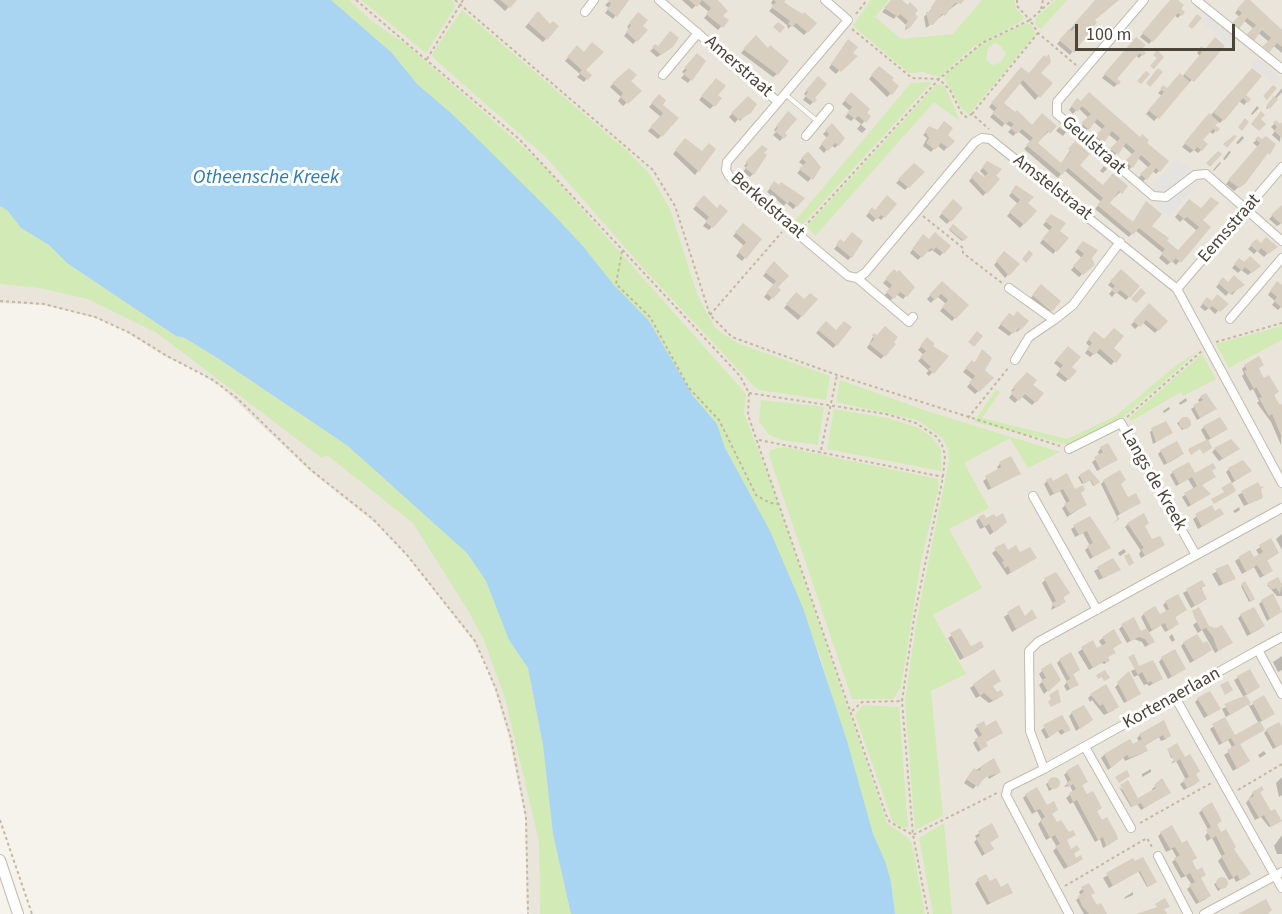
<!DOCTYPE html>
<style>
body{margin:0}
#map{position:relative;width:1282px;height:914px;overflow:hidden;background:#f6f3ec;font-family:"Source Sans 3",sans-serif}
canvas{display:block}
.scale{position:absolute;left:1075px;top:24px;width:160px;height:27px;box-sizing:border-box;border:3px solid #4b4439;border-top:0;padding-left:8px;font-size:18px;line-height:21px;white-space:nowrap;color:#4b4439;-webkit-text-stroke:4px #fff;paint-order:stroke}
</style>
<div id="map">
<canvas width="1282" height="914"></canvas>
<div class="scale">100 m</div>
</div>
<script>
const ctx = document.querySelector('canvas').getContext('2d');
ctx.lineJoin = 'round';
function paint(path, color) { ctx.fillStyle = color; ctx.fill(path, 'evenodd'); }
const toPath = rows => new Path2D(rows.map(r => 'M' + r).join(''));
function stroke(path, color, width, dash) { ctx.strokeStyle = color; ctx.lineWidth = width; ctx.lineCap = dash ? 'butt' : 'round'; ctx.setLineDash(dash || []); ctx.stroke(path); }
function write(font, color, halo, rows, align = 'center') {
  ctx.font = font + ' "Source Sans 3",sans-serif'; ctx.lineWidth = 6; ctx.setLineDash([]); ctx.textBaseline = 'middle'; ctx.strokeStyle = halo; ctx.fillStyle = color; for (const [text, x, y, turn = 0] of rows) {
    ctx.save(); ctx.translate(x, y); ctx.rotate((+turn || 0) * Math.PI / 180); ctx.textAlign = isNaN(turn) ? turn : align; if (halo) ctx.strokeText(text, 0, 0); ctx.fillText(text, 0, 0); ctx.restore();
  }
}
paint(toPath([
 [0,0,1282,0,1282,914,527,914,525,817,509,738,499,703,487,667,473,641,407,556,376,524,310,471,222,388,198,372,166,357,121,329,95,318,44,305,0,303]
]), '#eae5da');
paint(toPath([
 [331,0,349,0,373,22,407,45,540,162,746,394,744,414,769,477,887,823,908,838,912,844,925,914,895,914,891,882,873,834,820,656,788,573,725,448,717,424,693,396,649,321,613,284,582,245,452,114,417,84,392,53],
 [361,0,452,0,455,7,426,53],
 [871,0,889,0,875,17,901,39,953,34,982,0,1014,0,1016,9,1024,17,1022,21,973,47,939,77,923,72,909,73,853,26],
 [1056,0,1067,0,1041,29,1039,28,1035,23,1036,17],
 [462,10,627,151,649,173,670,209,697,294,715,328,737,343,830,376,826,400,760,390,754,386,643,268,546,157,438,62,432,56,434,51],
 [1026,23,1030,24,1036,34,969,114,962,109,943,76,983,43],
 [994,43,1000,45,1006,54,1000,63,992,65,986,59,988,48],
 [932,82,803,224,795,221,911,83],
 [937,84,944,86,947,91,960,121,934,102,815,236,807,226],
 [0,206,8,211,21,228,49,245,67,263,176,336,185,338,219,359,348,446,467,553,486,581,509,640,528,668,543,745,553,834,571,914,540,914,539,841,505,698,484,640,469,612,413,523,327,455,322,458,157,333,88,299,40,288,0,284],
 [1282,326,1282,340,1229,368,1216,344],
 [1199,351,1119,421,1069,445,974,422,996,389,1000,392,982,418,1067,439,1116,416,1175,366],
 [1202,354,1216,379,1183,396,1181,392,1131,421,1129,418],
 [840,380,930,412,1060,452,1028,468,1010,438,964,463,989,508,949,529,982,588,933,615,966,674,931,691,943,816,915,830,905,701,917,618,949,461,948,449,943,438,917,420,836,402],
 [761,400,824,407,818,445,782,440,768,434,759,421],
 [834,409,887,418,917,427,931,436,941,450,941,471,827,449],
 [784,447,938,479,939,486,921,561,901,687,893,699,852,699,769,455,770,450],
 [863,705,899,707,908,827,903,828,893,822,855,715],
 [944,823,952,914,933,914,919,838]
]), '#d2eab5');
paint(toPath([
 [1207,16,1237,42,1232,48,1202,22],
 [1257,58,1280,77,1274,84,1251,65],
 [1176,158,1192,171,1167,193,1162,192,1154,185],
 [1199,181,1170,217,1152,202,1165,203]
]), '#e5e3e0');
paint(toPath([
 [0,0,331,0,392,53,417,84,452,114,544,205,582,245,613,284,649,321,693,396,717,424,725,448,770,531,803,608,847,741,873,834,885,861,891,882,895,914,571,914,553,834,543,745,528,668,509,640,486,581,467,553,348,446,219,359,185,338,176,336,67,263,49,245,21,228,8,211,0,206]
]), '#a9d4f2');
paint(toPath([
 [493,0,515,0,505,11],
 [611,0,627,0,613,19,605,13,609,8,605,5],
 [682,0,716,0,721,16,727,20,718,30,704,18,709,12,698,3,692,9],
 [773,0,784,0,782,2,815,23,804,35,792,25,788,29,787,25,769,11,774,6,771,3],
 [893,0,916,18,905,31,906,25,896,16,894,19,882,12],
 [940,0,962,0,926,28,924,17],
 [1100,0,1115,0,1093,20,1070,55,1057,44,1092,5],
 [1172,0,1176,0,1183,12,1178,18,1174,15,1149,44,1140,37],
 [1246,0,1282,30,1282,53,1235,13],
 [538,13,550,26,557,27,543,42,525,27],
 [638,14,641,26,646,30,633,44,624,36,629,29,627,27],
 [756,37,768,50,777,74,773,77,741,53],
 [1133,42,1144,53,1139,58,1136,55,1115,79,1119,82,1114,87,1102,78],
 [845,44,843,66,836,74,829,68],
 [656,46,668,50,657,57,650,51],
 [1223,46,1154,121,1146,114,1162,96,1158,93,1164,87,1167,90,1182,77,1200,56,1197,53,1201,48,1205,51],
 [577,47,584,70,590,75,584,82,577,77,580,74,565,61],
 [697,55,704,61,688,83,681,78,685,74,682,72],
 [879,68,897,87,887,97,869,79],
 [1018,72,1039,74,1050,83,1035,100,1019,82,1002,103,1032,127,1055,126,1036,143,1061,164,1075,143,1078,165,1103,187,1126,187,1108,203,1132,224,1150,226,1178,252,1197,231,1183,219,1180,222,1175,217,1189,201,1201,220,1209,227,1176,265,1172,261,1167,265,1159,258,1163,253,1135,230,1129,237,1095,209,1101,202,1064,170,1058,178,1024,149,1031,142,1018,131,1013,136,1008,132,1012,128,1005,123,1002,127,990,117,995,112,989,107],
 [1249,73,1244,95,1249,99,1244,105,1239,101,1220,123,1217,121,1213,126,1217,129,1213,134,1209,131,1201,141,1206,145,1198,153,1194,150,1190,153,1182,147],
 [620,76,640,91,623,106,618,101,621,97,610,87],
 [815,81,815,100,810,105,803,100,806,96,804,94],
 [713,83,716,95,720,99,710,109,699,100],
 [1282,88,1282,92,1267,109,1266,108],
 [851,94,869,116,861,125,866,129,862,133,857,129,861,124,854,118,851,121,845,117,850,111,842,104],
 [659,96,660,105,677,118,658,139,648,131,661,117,649,107],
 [748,98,755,104,740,121,738,119,735,123,729,117],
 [1077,100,1145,143,1167,162,1156,174,1152,170,1143,182,1138,178,1149,168,1138,158,1129,170,1123,165,1133,155,1123,146,1113,157,1108,153,1118,142,1108,134,1099,145,1093,140,1103,130,1093,121,1085,133,1079,128,1089,118,1078,108,1073,114,1069,110],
 [1257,106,1259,108,1252,115,1251,114],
 [785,116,785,135,780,141,773,135,776,132,774,130],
 [944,122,945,135,952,141,944,151,937,145,931,152,923,146,927,138,923,135,930,128,937,131],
 [1276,122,1280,126,1282,123,1280,142,1272,135,1275,131,1271,127],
 [832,125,843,139,835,148,831,145,824,153,819,148,827,138,823,134],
 [1059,127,1066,132,1063,136,1056,131],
 [1242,136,1244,138,1238,144,1236,143],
 [1259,138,1262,141,1242,184,1234,191,1226,184,1258,147,1253,143],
 [685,140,702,153,714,149,695,175,673,154],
 [762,147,753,174,750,177,743,172,746,168,744,166],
 [1229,151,1231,152,1225,160,1223,159],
 [808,153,820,167,808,182,797,173,804,166,799,162],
 [1220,162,1221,163,1214,171,1213,170],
 [987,163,998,179,983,196,969,181,976,173,984,179,986,177,980,171],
 [915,165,923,172,905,190,896,183],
 [1104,166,1107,169,1103,173,1100,171],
 [774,183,796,206,793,209,786,203,784,206,767,192],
 [1016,187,1026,203,1035,211,1020,228,1007,216,1018,204,1009,196],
 [704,197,716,210,726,211,709,230,703,226,707,221,693,209],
 [953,201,961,208,947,224,939,217],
 [895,204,881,220,877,217,873,222,866,216,872,209,875,212],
 [1282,207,1282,223,1277,226,1269,219],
 [1051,216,1058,231,1067,238,1053,254,1040,243,1050,231,1043,225],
 [743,225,760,240,742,261,736,256,744,246,733,236],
 [953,226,966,237,962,241,949,230],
 [920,239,929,241,949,246,940,256,932,250,929,252,927,250,918,260,910,253],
 [841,241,851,257,848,260,834,249],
 [1256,241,1261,245,1274,246,1264,257,1257,251,1254,254,1248,249],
 [1083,243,1093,264,1079,277,1071,270,1082,258,1075,252],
 [1004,253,1017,264,1005,278,994,265],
 [1239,260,1244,264,1259,266,1248,275,1241,270,1238,273,1232,268],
 [774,263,787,276,776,287,778,290,769,301,764,297,774,285,763,276],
 [894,271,913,287,903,299,896,294,890,301,884,296,890,289,883,283],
 [1121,271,1138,286,1126,300,1116,292,1112,297,1109,294,1113,289,1108,285],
 [1223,279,1228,283,1242,284,1232,295,1229,292,1226,296,1216,287],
 [942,283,967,305,952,321,940,311,946,304,937,296,931,303,927,299],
 [1041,286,1059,301,1048,314,1030,299],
 [1274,286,1282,287,1282,306,1278,310,1272,305,1275,301,1268,295],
 [796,294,804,301,816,300,798,320,784,308],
 [1207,299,1212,303,1225,303,1215,314,1209,308,1205,311,1200,307],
 [1149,305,1166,321,1155,333,1142,322,1135,329,1131,325],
 [1006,318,1020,329,1017,332,1015,330,1009,336,998,328],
 [826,323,836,345,833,348,816,333],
 [1094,333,1120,355,1111,365,1096,352,1090,357,1085,353,1090,347,1086,343],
 [874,335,894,344,881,359,867,348],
 [928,339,930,347,947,356,929,376,926,373,929,371,918,361,924,355,918,350],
 [1068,348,1070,367,1075,372,1065,382,1056,375,1061,369,1054,363],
 [980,354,983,370,992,378,975,394,967,387,973,380,963,372,972,362,974,364],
 [1245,366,1257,369,1264,380,1277,392,1274,395,1279,408,1282,406,1281,445,1271,422,1257,403,1259,401,1253,389,1250,391,1242,376,1244,374,1242,369],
 [1027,374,1035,402,1032,405,1021,396,1015,403,1009,398,1013,392,1011,391],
 [1201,397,1212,411,1197,420,1191,409,1200,403,1198,400],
 [1186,398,1187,401,1180,405,1179,403],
 [1169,407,1170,409,1164,413,1163,411],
 [1187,417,1191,425,1182,430,1177,423],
 [1204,427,1223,431,1207,441,1201,430],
 [1154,429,1171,433,1153,444,1150,432],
 [1101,448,1116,460,1097,471,1092,462,1100,456,1098,452],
 [1215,449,1238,449,1219,461,1212,452],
 [1161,451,1179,457,1164,465,1158,454],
 [1000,464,1019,474,988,490,983,481,999,470,997,467],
 [1229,469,1250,471,1232,483,1226,472],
 [1089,471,1098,482,1093,486,1090,480,1082,484,1078,477],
 [1210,471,1214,477,1200,486,1209,494,1188,507,1182,497,1194,489,1188,479,1176,486,1170,475,1173,472,1194,475],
 [1047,481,1079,494,1085,505,1067,517,1062,508,1067,504,1060,491,1050,496,1044,484],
 [1104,481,1119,484,1127,499,1139,502,1117,516,1119,519,1112,524,1118,519,1101,484],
 [1257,484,1262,498,1244,506,1238,495],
 [1211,507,1214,513,1222,514,1198,529,1193,519],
 [1239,507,1240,510,1235,513,1233,511],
 [1090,517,1106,550,1090,559,1085,550,1090,546,1083,533,1075,537,1071,529],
 [979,518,986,520,1005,522,990,535,985,527,980,529,976,521],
 [1128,524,1143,527,1151,541,1163,545,1141,558,1139,554,1141,551,1125,527],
 [1282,534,1282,550,1276,539],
 [1271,540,1278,553,1266,561,1268,573,1260,578,1254,567,1242,574,1235,561,1249,552,1253,559,1260,556,1256,550],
 [1003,545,1007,552,1035,558,1007,575,992,553],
 [1124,549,1126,552,1120,556,1118,553],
 [1113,560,1119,570,1099,580,1094,571],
 [1227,566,1234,579,1219,586,1212,574],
 [1277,579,1282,587,1282,596,1277,596,1267,585],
 [1045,580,1069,593,1062,598,1061,605,1051,610,1053,604,1042,583],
 [1202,582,1202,602,1191,608,1183,593],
 [1245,583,1252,600,1249,602,1241,586],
 [1262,601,1281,611,1267,621,1259,604],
 [1166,602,1185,610,1174,618,1174,627,1165,632,1161,625,1148,633,1153,642,1145,647,1142,642,1134,639,1127,643,1119,629,1122,626,1141,633,1147,629,1141,617,1144,614,1159,616,1167,612,1163,605],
 [1018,607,1024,618,1035,618,1012,632,1004,617],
 [1241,615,1260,629,1247,636,1238,618],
 [1197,622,1208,627,1231,643,1215,653,1202,630,1198,633,1193,625],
 [960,630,970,649,979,650,960,660,948,638],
 [1172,634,1175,640,1172,642,1169,637],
 [1103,638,1120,643,1112,649,1105,664,1101,663,1089,670,1078,652,1093,642,1097,650,1103,647,1099,641],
 [1184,643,1207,653,1190,663,1181,646],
 [1282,656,1282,670,1278,672,1273,662],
 [1162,658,1184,669,1168,679,1159,662],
 [1060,660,1079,670,1072,675,1077,684,1067,691,1064,686,1067,682,1057,663],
 [1152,662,1158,681,1149,686,1147,684,1144,685,1138,675,1134,677,1131,671],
 [1042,671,1059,680,1044,694,1039,685,1043,681,1039,674],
 [1249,671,1258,687,1245,696,1250,706,1264,697,1273,713,1259,723,1262,731,1239,744,1248,761,1233,771,1224,755,1233,749,1228,740,1219,745,1210,729,1224,719,1235,737,1259,724,1248,704,1226,717,1222,709,1244,698,1234,680],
 [1129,674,1140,694,1124,703,1115,687],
 [974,685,992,686,999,698,989,703,980,696,976,698,970,688],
 [1091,695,1114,710,1104,715,1092,700,1090,702,1088,698],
 [1198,699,1219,709,1204,718,1195,702],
 [1072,713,1091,720,1076,731,1069,716],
 [1062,717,1069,730,1061,735,1058,731,1046,739,1041,730],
 [1163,722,1169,736,1166,739,1161,741,1159,737,1144,746,1147,750,1143,753,1125,761,1123,757,1108,770,1101,758,1104,755,1129,741,1132,746,1139,742,1137,738,1140,735],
 [977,727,1001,733,984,743,986,746,978,752,973,743,979,738,974,730],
 [1267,730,1282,730,1282,744,1273,749,1264,733],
 [1168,750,1184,759,1198,781,1195,784,1184,790,1180,784,1186,780,1176,761,1171,764,1177,756,1171,758],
 [1264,751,1266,754,1260,758,1258,755],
 [981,767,1000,772,989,779,988,776,981,780,973,789,964,783,971,773],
 [1151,769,1151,772,1142,777,1142,774],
 [1067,772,1086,782,1081,786,1087,796,1100,808,1096,812,1116,839,1113,842,1103,848,1100,839,1095,842,1073,802,1070,804,1066,798,1073,792,1070,786,1064,787,1068,783,1064,775],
 [1282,777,1282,795,1279,797,1276,783],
 [1056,778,1060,784,1049,791,1046,784],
 [1162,781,1169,793,1141,810,1137,804,1131,807,1119,787,1138,801,1153,792,1152,789],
 [1262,790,1259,793,1270,813,1279,822,1269,827,1261,817,1255,820,1246,803,1253,793],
 [1026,795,1051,814,1071,851,1078,850,1073,854,1076,860,1081,859,1078,862,1064,869,1053,851,1057,847,1051,837,1046,840,1038,824,1042,820,1037,811,1032,814,1023,798],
 [1202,810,1220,821,1216,825,1249,874,1246,877,1236,882,1234,878,1229,880,1218,861,1222,857,1212,838,1207,841,1205,836,1209,831,1199,813],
 [992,825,998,837,989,843,993,849,982,856,974,842,977,839,975,836],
 [1161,833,1192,861,1196,872,1204,875,1200,879,1209,895,1206,899,1196,904,1187,889,1192,885,1186,876,1181,878,1172,862,1177,858,1172,849,1166,852,1158,836],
 [1282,835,1282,854,1277,854,1274,846],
 [1133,860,1154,883,1147,887,1138,871,1109,888,1103,878],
 [1225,878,1228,884,1218,891,1214,884],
 [978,880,989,883,1011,893,987,905,975,884],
 [1082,889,1090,896,1104,914,1084,914,1076,900,1081,896,1079,892],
 [1133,892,1133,895,1124,899,1125,897]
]), '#0003');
paint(toPath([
 [500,0,517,0,510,8],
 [608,0,629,0,617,17,607,9,611,4],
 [689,0,718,0,728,11,723,16,729,20,723,28,706,14,711,8,702,0,697,7],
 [774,0,786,0,784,2,788,5,803,14,804,12,817,23,808,33,796,23,792,27,788,24,790,21,771,7,776,2],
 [891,0,902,0,908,5,910,2,918,10,915,14,918,17,909,29,905,25,908,21,900,14,898,17,884,8],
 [936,0,964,0,961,4,955,3,945,16,942,14,933,25,929,25,926,12,931,11,931,7],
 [1095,0,1119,0,1095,20,1097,22,1074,53,1059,40,1069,29,1072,31,1075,27,1073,25],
 [1170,0,1178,0,1184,5,1181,9,1185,12,1182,16,1178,13,1153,42,1142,33],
 [1245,0,1250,0,1282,30,1282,47,1277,43,1268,54,1261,48,1271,38,1262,30,1253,42,1246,35,1256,25,1247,18,1238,30,1231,24,1242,13,1237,9],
 [538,11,550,24,553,21,559,26,547,40,528,23],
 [638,12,648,20,643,26,648,30,637,42,626,32,631,25,629,23],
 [1197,14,1202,18,1192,29,1188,26],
 [778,22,785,27,780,33,773,27],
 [670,31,679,38,673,47,661,55,652,47,655,44,658,46],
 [756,35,768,48,770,45,789,61,778,75,743,49],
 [1136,37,1146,45,1142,49,1146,53,1143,56,1140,53,1133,60,1117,79,1121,82,1118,85,1104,74],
 [1215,37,1225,46,1194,82,1184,74,1202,52,1199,49,1201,46,1205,49],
 [848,39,858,47,853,53,858,56,841,72,831,64],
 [592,42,604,52,586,70,592,75,588,80,579,73,582,70,567,57,577,45,584,52],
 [1157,50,1164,57,1154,69,1150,66,1157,58,1153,55],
 [697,53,706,61,692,81,683,74,687,70,684,68],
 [1049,54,1051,62,1041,73,1053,83,1040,98,1023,80,1004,103,1015,112,1017,110,1032,125,1042,113,1057,126,1050,134,1048,131,1038,143,1061,163,1071,151,1068,149,1075,141,1090,154,1080,165,1092,176,1103,185,1113,173,1128,186,1122,194,1119,191,1110,203,1133,222,1146,201,1162,214,1152,226,1169,238,1167,241,1178,250,1199,227,1187,217,1184,219,1177,213,1181,209,1189,199,1201,208,1211,197,1219,203,1203,220,1211,227,1181,263,1176,258,1171,263,1161,254,1165,249,1139,228,1133,235,1097,205,1103,198,1068,168,1062,175,1026,145,1033,138,1022,129,1017,134,1010,128,1014,124,1009,121,1006,125,992,113,997,108,991,103,1021,67,1029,73,1044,55,1046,57],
 [879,66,894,78,892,80,899,86,892,95,871,75],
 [629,68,637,75,631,81,642,91,628,104,620,97,623,93,612,83],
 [1158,68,1163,72,1150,87,1146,83],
 [1252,68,1262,76,1246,95,1251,99,1248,103,1243,98,1224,121,1214,113,1218,106],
 [1146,71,1150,74,1141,84,1137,81],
 [1180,73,1190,82,1159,119,1148,110,1164,92,1160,89,1163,85,1167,88],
 [818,76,827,84,815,98,817,100,814,103,805,96,808,92,806,90],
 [716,78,726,86,718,95,722,98,715,107,701,96],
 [1273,85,1277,88,1267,100,1263,96],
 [851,92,870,109,867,113,871,116,866,123,858,116,855,119,847,113,852,107,844,100],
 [1089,92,1140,137,1142,134,1149,140,1147,143,1169,161,1160,172,1156,168,1147,180,1140,174,1151,164,1141,155,1133,168,1125,161,1135,151,1126,143,1118,155,1110,149,1120,138,1112,131,1104,143,1095,136,1105,126,1097,119,1089,130,1081,123,1091,114,1082,106,1077,112,1071,106,1077,98,1081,101],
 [659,94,666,100,663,105,679,118,662,137,650,127,663,113,651,103],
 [748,96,757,104,751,113,739,120,731,113],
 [1274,96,1278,99,1270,109,1266,106],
 [788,111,797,119,785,133,787,135,784,139,775,131,778,128,776,126],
 [1261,111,1265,115,1261,119,1266,124,1259,131,1251,124],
 [1209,113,1219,122,1215,125,1220,129,1217,132,1213,129,1203,140,1208,144,1202,151,1197,147,1194,151,1184,143],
 [1245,118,1249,122,1242,131,1238,127],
 [1276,120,1280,124,1282,122,1282,138,1274,131,1277,127,1273,123],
 [944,121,953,128,948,135,955,141,948,148,941,143,935,150,926,143,929,138,925,131,929,126,938,130],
 [832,123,845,138,839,146,835,143,828,151,821,144,829,134,825,130],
 [1234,135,1237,136,1227,148,1223,144],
 [1258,136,1262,139,1266,136,1276,144,1270,155,1268,153,1245,184,1239,188,1228,180,1260,143,1255,139],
 [685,138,702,151,709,143,716,149,699,172,675,150],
 [762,145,768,149,764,153,767,155,754,175,745,168,748,164,745,162],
 [808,151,821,167,813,180,799,169,806,162,801,158],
 [1218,151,1222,154,1210,167,1206,163],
 [987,161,1002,169,996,176,1000,179,987,194,971,177,976,171,984,177,988,173,982,167],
 [914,163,925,172,909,188,898,179],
 [774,181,779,185,781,182,805,198,797,207,790,201,788,204,769,188],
 [1016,185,1034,197,1028,203,1037,211,1024,225,1009,212,1020,200,1011,192],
 [704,195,717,208,720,204,728,211,713,228,705,222,709,217,695,205],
 [887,195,897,204,885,218,881,215,877,220,868,212,872,207,875,210],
 [953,199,963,208,951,222,941,213],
 [1282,205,1282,222,1281,224,1271,215],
 [1051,214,1066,223,1060,231,1069,238,1057,252,1042,239,1052,227,1045,221],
 [743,223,762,239,746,259,738,252,746,242,735,232],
 [953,224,968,237,964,241,949,229],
 [852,232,863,241,852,258,836,245,840,239,844,242],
 [935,232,951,246,944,254,936,247,934,250,931,248,922,258,912,249,923,234,929,239],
 [1266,237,1278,247,1268,254,1261,248,1258,252,1250,245,1256,239,1261,243],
 [1083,241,1098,250,1092,258,1095,265,1083,275,1073,266,1084,254,1077,248],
 [1029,250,1033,254,1026,263,1022,259],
 [1004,251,1020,264,1009,276,996,261],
 [1250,256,1261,266,1252,273,1245,267,1242,271,1234,264,1239,258,1244,262],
 [774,261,789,276,778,287,781,290,773,299,766,293,776,281,765,272],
 [894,269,897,272,899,270,915,287,907,297,900,292,894,299,886,292,892,285,885,279],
 [1121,269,1140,286,1130,298,1120,290,1116,294,1111,290,1115,286,1110,281],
 [1234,275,1245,285,1230,294,1218,283,1223,277,1228,282],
 [942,281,969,305,956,319,942,307,948,300,941,294,935,300,929,295],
 [1277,281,1282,285,1282,308,1274,301,1277,297,1270,291],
 [1041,284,1061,301,1052,312,1032,295],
 [1141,288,1146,293,1136,303,1131,299],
 [796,292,804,299,810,293,818,299,802,317,786,304],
 [1217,294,1229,304,1220,312,1212,306,1209,309,1202,303,1207,297,1212,301],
 [1149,303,1168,321,1159,331,1146,320,1140,327,1133,321],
 [1017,311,1029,321,1021,330,1019,328,1013,334,1000,324,1009,313,1014,316],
 [826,321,836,330,844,321,852,327,837,346,818,330],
 [885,326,898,337,894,342,896,344,885,357,869,344,874,339,872,335,874,333,877,335],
 [1114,328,1124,336,1114,348,1122,355,1116,363,1100,349,1094,355,1087,349,1092,343,1088,339,1094,331,1104,339],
 [977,331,983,336,974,347,968,342],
 [927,337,935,344,933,346,949,356,934,374,928,369,931,367,920,357,926,351,920,346],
 [1068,346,1081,357,1072,367,1077,371,1069,380,1058,371,1063,365,1056,360],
 [982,349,992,358,985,370,994,378,979,392,969,383,975,376,965,368,972,360,975,363],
 [1259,356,1264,365,1259,368,1261,373,1264,378,1269,375,1279,392,1274,395,1280,405,1282,404,1282,438,1272,414,1269,416,1259,398,1262,397,1256,387,1254,389,1244,371,1247,370,1244,365],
 [1027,372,1037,380,1033,385,1044,393,1036,403,1025,394,1019,401,1011,394,1015,388,1013,387],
 [1206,393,1217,409,1200,418,1193,405,1203,400,1200,396],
 '1179 423a6 6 0 1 1 12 0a6 6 0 1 1-12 0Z',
 [1220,417,1228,429,1211,439,1203,426],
 [1166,421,1173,433,1156,442,1151,428],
 [1208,439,1212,448,1203,454,1200,449,1191,455,1188,449],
 [1231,439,1240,449,1223,459,1214,448],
 [1177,441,1184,454,1167,463,1160,450],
 [1108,443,1118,460,1100,469,1094,457,1103,452,1100,447],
 [1011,456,1021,474,991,488,985,476,1001,467,999,462],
 [1243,460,1252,471,1235,481,1228,468],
 [1189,462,1195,473,1213,463,1216,468,1212,471,1216,477,1202,485,1211,494,1191,505,1184,493,1197,486,1192,477,1179,484,1172,471],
 [1089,469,1100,482,1094,486,1091,480,1084,484,1079,475],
 [1120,470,1126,480,1121,484,1128,497,1136,493,1141,503,1120,514,1103,480],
 [1067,473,1075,489,1083,485,1085,490,1081,493,1087,505,1070,514,1064,504,1070,501,1063,489,1054,494,1046,480,1051,477,1053,481],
 [1231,482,1236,491,1214,504,1211,499,1224,492,1221,488],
 [1258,482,1261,487,1265,486,1261,489,1263,498,1248,504,1241,491],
 [1212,505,1215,511,1220,508,1224,514,1202,527,1195,514],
 [1003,513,1007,522,994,533,989,524,984,527,978,517,984,514,986,518,994,514,996,517],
 [1144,513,1149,523,1145,526,1152,539,1160,536,1165,545,1145,556,1141,549,1144,548,1127,523],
 [1090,516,1111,548,1093,557,1087,546,1093,543,1087,531,1079,535,1073,525],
 [1271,538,1279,553,1267,560,1273,571,1264,576,1257,565,1246,572,1238,557,1250,550,1254,557,1258,555,1263,552,1259,545],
 [1004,543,1008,550,1016,545,1020,552,1030,547,1037,558,1011,573,1008,566,1005,568,1002,562,1004,561,994,548],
 [1129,553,1134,563,1129,566,1124,556],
 [1113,558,1121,570,1103,578,1097,567],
 [1228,564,1236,579,1223,584,1215,569],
 [1056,572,1070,593,1063,597,1066,602,1055,608,1052,603,1056,601,1044,578],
 [1278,577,1282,584,1280,594,1276,588,1271,590,1267,583],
 [1202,580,1206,586,1201,588,1207,599,1195,606,1186,589],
 [1245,581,1255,599,1251,602,1241,584],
 [1273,593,1282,612,1270,619,1261,600],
 [1178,594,1187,610,1175,617,1179,624,1168,630,1165,623,1152,630,1143,613,1155,606,1160,614,1169,609,1165,601],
 [1019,605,1025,616,1032,609,1037,618,1016,629,1007,612],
 [1199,607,1209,626,1216,628,1222,625,1233,643,1218,651,1213,637,1206,628,1201,630,1196,621,1192,611],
 [1254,607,1265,626,1251,634,1240,614],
 [1134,617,1141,631,1147,628,1155,642,1149,645,1145,639,1139,637,1131,641,1121,624],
 [960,628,971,646,981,641,984,647,964,658,950,633],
 [1114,629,1122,643,1113,648,1116,653,1108,657,1110,661,1106,663,1105,661,1093,668,1081,647,1093,640,1097,648,1106,643,1102,637],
 [1197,634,1203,643,1207,641,1212,650,1194,661,1183,642],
 [1175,649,1186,669,1172,677,1161,657],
 [1071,652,1080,670,1073,674,1079,685,1070,689,1066,681,1070,679,1059,659],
 [1134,654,1139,666,1153,660,1163,679,1153,684,1151,681,1148,683,1142,672,1138,675,1128,657],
 [1051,663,1061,680,1048,692,1041,680,1046,678,1041,669],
 [994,669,1001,681,993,686,997,692,1001,690,1004,695,993,701,984,693,980,696,973,684],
 [1250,669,1260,687,1247,695,1237,676],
 [1105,670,1110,678,1104,681,1102,677,1098,679,1096,675],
 [1129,671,1141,694,1127,701,1117,682],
 [1228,681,1233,690,1225,695,1220,685],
 [1106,684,1119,707,1108,713,1103,704,1100,706,1090,694],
 [1058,689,1061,702,1051,707,1048,702,1051,699,1049,695],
 [1210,691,1221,709,1208,716,1197,698],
 [1246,695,1251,703,1230,715,1224,704],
 [1264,695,1275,714,1262,721,1252,702],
 [1084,705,1093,720,1080,729,1071,712],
 [1062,715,1071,730,1065,733,1062,729,1049,737,1043,725],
 [1225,717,1235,735,1260,721,1265,730,1240,744,1250,761,1237,769,1227,750,1235,745,1231,738,1222,743,1212,724],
 [996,720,1003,733,986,742,988,746,981,750,975,739,982,735,976,725,984,721,986,726],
 [1164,720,1171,736,1165,739,1163,735,1145,745,1148,751,1129,758,1127,755,1111,768,1104,754,1130,739,1133,744,1142,739,1139,734],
 [1279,722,1282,727,1282,744,1276,747,1266,729],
 [1177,743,1185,757,1190,754,1200,771,1196,774,1200,781,1187,788,1183,780,1189,777,1180,759,1175,762,1167,749],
 [994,758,1001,772,984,778,978,787,966,779,974,768,980,771,981,766],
 [1078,764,1088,782,1082,785,1087,794,1093,791,1102,808,1097,811,1102,820,1107,817,1117,835,1118,839,1106,846,1103,837,1098,840,1077,800,1073,802,1069,793,1076,789,1073,784,1069,787,1066,783,1071,780,1066,771],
 [1127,770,1130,776,1119,783,1115,777],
 '1048 783a6 6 0 1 1 12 0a6 6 0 1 1-12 0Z',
 [1162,778,1171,793,1144,808,1141,803,1132,807,1120,785,1128,780,1138,798,1156,788,1154,785],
 [1262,786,1264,790,1260,792,1271,811,1275,809,1282,821,1271,827,1264,815,1259,818,1248,799,1254,796,1252,792],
 [1037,787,1047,805,1054,801,1058,810,1052,814,1057,822,1061,820,1069,832,1073,830,1076,835,1067,840,1071,849,1077,845,1080,850,1074,853,1076,858,1081,855,1083,859,1068,867,1055,846,1060,844,1055,835,1050,838,1040,820,1045,817,1040,809,1035,811,1025,794],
 [1212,802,1222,821,1217,824,1221,832,1226,829,1236,847,1234,849,1251,874,1240,880,1237,875,1233,878,1221,856,1225,854,1216,836,1211,839,1206,830,1211,827,1201,809],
 [992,823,999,837,990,842,994,849,985,854,976,838,980,836,978,831],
 [1172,825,1182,843,1187,840,1197,858,1192,861,1197,870,1202,867,1206,875,1201,878,1211,896,1199,902,1189,885,1195,882,1190,873,1185,876,1174,858,1180,855,1177,851,1175,847,1170,849,1160,832],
 [1143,857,1157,882,1148,887,1140,871,1113,886,1106,873,1133,858,1135,861],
 [986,874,990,881,996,878,1001,887,1008,883,1013,893,990,903,977,879],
 '1216 883a6 6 0 1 1 12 0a6 6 0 1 1-12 0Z',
 [1089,883,1095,893,1091,895,1097,905,1101,903,1107,914,1089,914,1082,906,1078,896,1084,892,1081,887],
 [1165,898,1170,907,1164,909,1167,914,1136,914,1157,907,1155,904],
 [1266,899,1272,910,1268,914,1238,914]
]), '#d8cfc1');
const service = toPath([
 [785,94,816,120]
]);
const minor = toPath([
 [659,0,777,101],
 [825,0,848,20,727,162,726,170,729,176,848,276,857,278,865,273,975,142,982,138,990,139,1177,289,1282,483],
 [1144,0,1057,102,1057,114,1153,196,1166,197,1195,175,1206,174,1282,241],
 [1196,0,1282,69],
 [585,12,594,0],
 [663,75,698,33],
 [806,136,829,108],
 [857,278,909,322,913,317],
 [1009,288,1054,320,1029,337,1015,360],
 [1177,289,1282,167],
 [1230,319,1282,258],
 [1054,320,1073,305,1120,242],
 [1069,449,1121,423,1196,555],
 [1033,496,1097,610],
 [1258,650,1282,637],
 [1175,697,1282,888],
 [1085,747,1131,828],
 [1044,769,1258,650,1282,694],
 [1158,856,1188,914],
 [1069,914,1006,795,1008,787,1044,769,1030,731,1029,651,1038,642,1282,508],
 [1204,914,1282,872]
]);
const tertiary = toPath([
 [0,860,18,914]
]);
stroke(service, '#c2bbae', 5);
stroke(minor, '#c2bbae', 10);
stroke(tertiary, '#c2bbae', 12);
stroke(toPath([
 [356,0,519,139,740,376,749,393,748,415,886,815,890,822,913,835,928,914],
 [455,0,653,170,675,206,710,315,732,337,837,375,1060,446],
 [1017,0,1017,6,1030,20,1052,0],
 [1041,9,1043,0],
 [856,14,867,0],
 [852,29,912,78,939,79,950,90,962,114,966,117,972,114,989,129],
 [427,59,463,0],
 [972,114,1038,33],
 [923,216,963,248,963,253,1002,283],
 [804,227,939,79,982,43,1030,20,1038,33,1076,65],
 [622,251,616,284,650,317,689,388,719,420,756,495,770,503,780,504],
 [0,301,44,304,95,317,130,333,167,356,213,380,237,398,311,470,373,519,407,555,475,641,496,689,511,738,526,817,528,914],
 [710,315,782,232],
 [1216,342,1282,323],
 [749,393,886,414,916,423,937,437,942,445,945,455,943,477,914,618,902,701,913,835,997,793],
 [1127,417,1202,351],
 [968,418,1009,367],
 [759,440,943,477],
 [821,450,837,375],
 [852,711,862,702,902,701],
 [1238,790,1282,764],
 [0,820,32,914],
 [1140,823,1213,782],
 [1065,886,1147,838,1153,849]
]), '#c4b79f', 2, [3, 3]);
stroke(service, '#fff', 4);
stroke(minor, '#fff', 8);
stroke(tertiary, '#fff', 10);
write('18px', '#4b4439', '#fff', [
 ["Amerstraat",738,67,41],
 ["Geulstraat",1093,146,41],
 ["Amstelstraat",1052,188,38],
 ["Berkelstraat",767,206,41],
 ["Eemsstraat",1230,229,-49],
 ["Langs de Kreek",1153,480,60],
 ["Kortenaerlaan",1172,699,-29]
]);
write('italic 20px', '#2e7ab2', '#fff', [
 ["Otheensche Kreek",266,179]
]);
</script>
